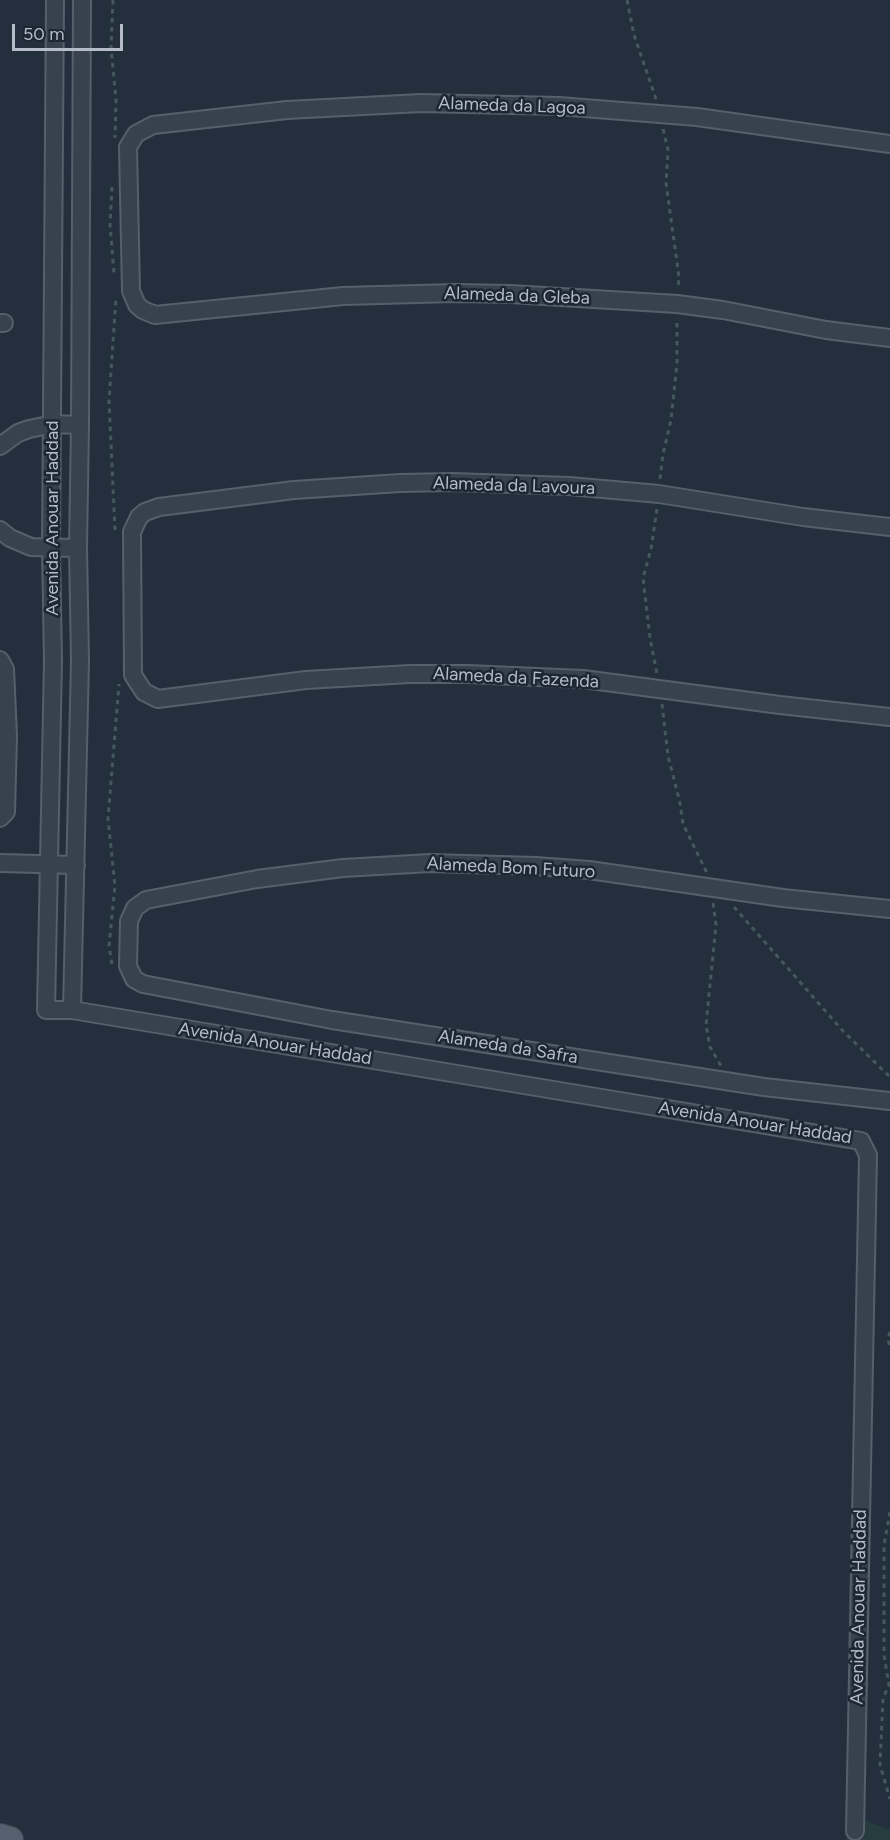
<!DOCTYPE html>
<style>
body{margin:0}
#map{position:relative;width:890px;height:1840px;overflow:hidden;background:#242f3e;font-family:Figtree,sans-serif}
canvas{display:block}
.scale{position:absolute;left:12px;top:24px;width:111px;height:27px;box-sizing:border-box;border:3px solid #b4bcc9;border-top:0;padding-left:8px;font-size:18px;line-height:21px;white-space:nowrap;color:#b4bcc9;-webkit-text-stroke:4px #1d2633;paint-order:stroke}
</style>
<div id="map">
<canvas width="890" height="1840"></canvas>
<div class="scale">50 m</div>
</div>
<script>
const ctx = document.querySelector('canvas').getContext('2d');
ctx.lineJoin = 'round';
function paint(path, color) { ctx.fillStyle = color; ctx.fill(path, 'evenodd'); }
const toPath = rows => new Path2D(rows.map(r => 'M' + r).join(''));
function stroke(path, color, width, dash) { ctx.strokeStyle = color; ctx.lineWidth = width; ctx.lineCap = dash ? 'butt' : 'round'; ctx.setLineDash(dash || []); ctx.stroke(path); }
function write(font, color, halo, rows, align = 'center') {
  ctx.font = font + ' Figtree,sans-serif'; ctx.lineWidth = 5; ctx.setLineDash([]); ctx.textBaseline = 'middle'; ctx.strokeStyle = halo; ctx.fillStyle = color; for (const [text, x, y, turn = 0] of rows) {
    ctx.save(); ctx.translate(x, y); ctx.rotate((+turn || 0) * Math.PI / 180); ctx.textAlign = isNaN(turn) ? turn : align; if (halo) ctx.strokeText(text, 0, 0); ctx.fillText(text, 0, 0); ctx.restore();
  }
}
paint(toPath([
 [847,1813,890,1830,890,1840,846,1840]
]), '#263c3f');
const minor = toPath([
 [55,0,51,548,53,661,46,1010,72,1010,861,1141,868,1155,855,1831],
 [890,144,697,117,559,106,421,103,287,110,153,125,136,134,128,147,131,291,137,305,143,310,155,315,343,296,455,293,511,294,677,304,723,310,826,330,890,338],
 [0,323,4,323],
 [0,446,18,433,29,429,53,424,80,425],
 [890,527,803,517,659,494,569,486,453,482,400,483,294,490,159,507,145,512,139,517,132,532,133,675,144,692,158,699,306,680,410,674,468,674,583,679,780,705,890,717],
 [0,530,10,538,31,547,78,548],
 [0,660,5,669,8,736,6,812,0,818],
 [0,863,76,865],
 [890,909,783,898,589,870,536,866,430,863,343,868,257,879,146,900,135,908,129,921,128,966,134,979,143,984,332,1020,764,1087,890,1101],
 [72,1010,80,661,78,548,80,425,82,0]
]);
const primary = toPath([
 [0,1837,10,1840]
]);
stroke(minor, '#565f6c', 20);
stroke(primary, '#414a57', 28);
stroke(toPath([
 [113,0,111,47,116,100,115,138],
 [627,0,634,35,656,99],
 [663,129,668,150,666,183,679,277,678,288],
 [112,187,110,224,114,273],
 [660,479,663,454,671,420,677,363,677,319],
 [657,509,651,549,643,578,650,638,657,674],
 [115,530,109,401,116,298],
 [662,704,668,756,680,803,683,824,707,873],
 [713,903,716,925,706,1025,710,1047,721,1066],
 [734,907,843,1031,890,1077],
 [112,964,109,946,115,886,108,819,119,684],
 [890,1332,888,1339,890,1348],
 [890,1512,884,1545,884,1655,889,1685,883,1698,880,1765,890,1799]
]), '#44595c', 3, [4.5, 4.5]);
stroke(minor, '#38414e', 16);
stroke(primary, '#56606e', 26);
write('18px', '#b4bcc9', '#1d2633', [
 ["Alameda da Lagoa",512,106,2],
 ["Alameda da Gleba",517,296,2],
 ["Alameda da Lavoura",514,486,2],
 ["Avenida Anouar Haddad",53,518,-90],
 ["Alameda da Fazenda",516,678,3],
 ["Alameda Bom Futuro",511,868,3],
 ["Avenida Anouar Haddad",275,1044,9],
 ["Alameda da Safra",508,1047,9],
 ["Avenida Anouar Haddad",755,1123,9],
 ["Avenida Anouar Haddad",859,1607,-89]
]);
</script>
